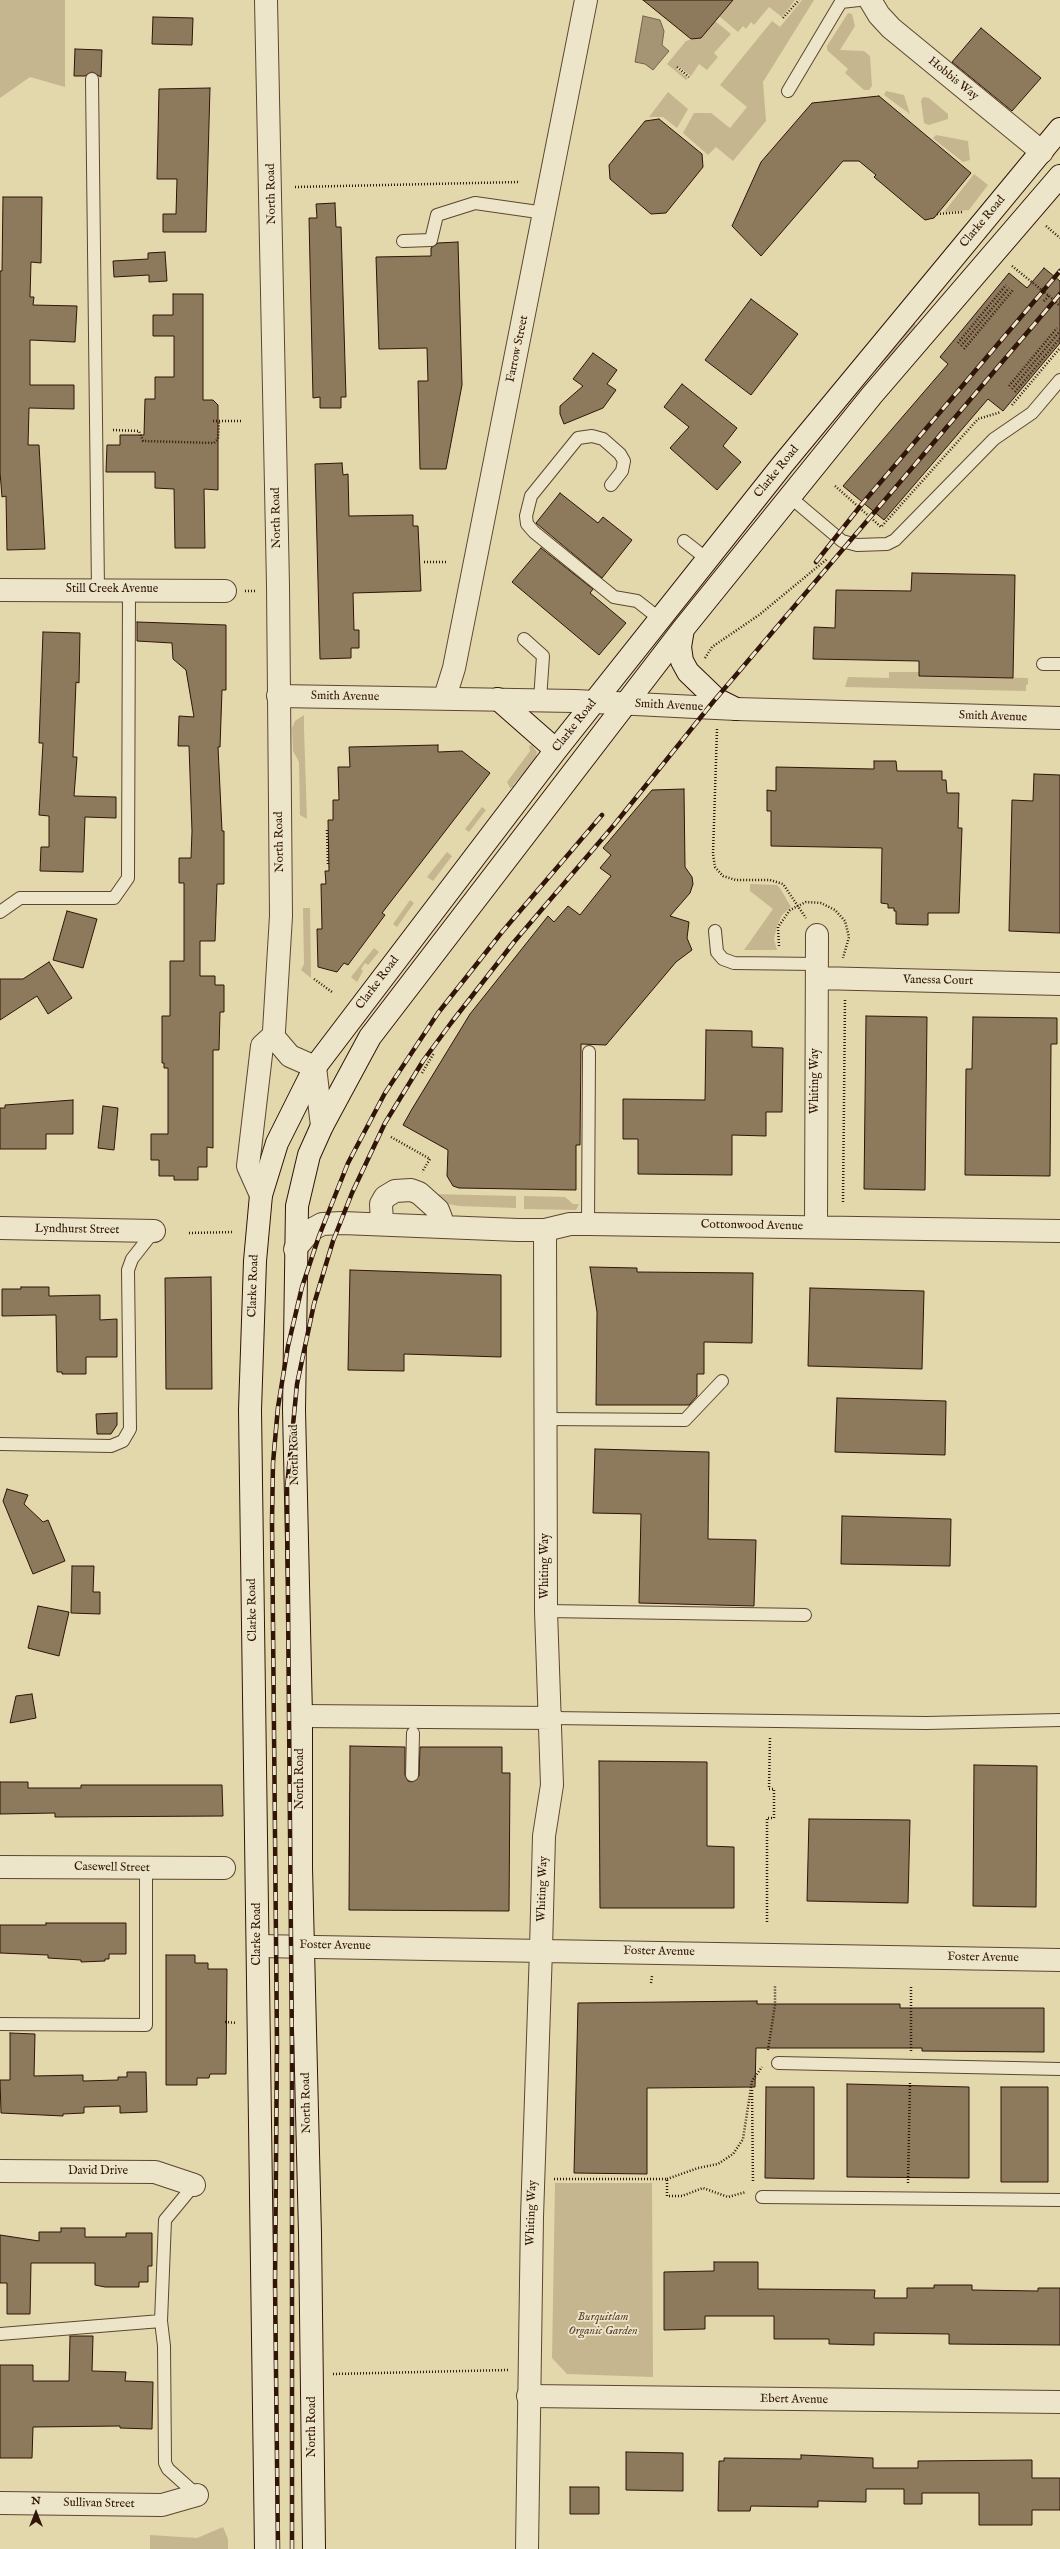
<!DOCTYPE html>
<style>
body{margin:0}
#map{position:relative;width:1060px;height:2549px;overflow:hidden;background:#e3d7ac;font-family:"IM FELL English",serif}
canvas{display:block}
.north{position:absolute;left:16px;top:2493px;width:40px;height:40px;-webkit-text-stroke:3px #ede5c9;paint-order:stroke;rotate:0deg;font-size:11px;font-weight:700;line-height:16px;text-align:center;color:#301508}
.north::after{content:'';display:block;margin:auto;width:14px;height:18px;background:#301508;clip-path:polygon(50% 0,100% 100%,50% 72%,0 100%)}
</style>
<div id="map">
<canvas width="1060" height="2549"></canvas>
<div class="north">N</div>
</div>
<script>
const ctx = document.querySelector('canvas').getContext('2d');
ctx.lineJoin = 'round';
function paint(path, color) { ctx.fillStyle = color; ctx.fill(path, 'evenodd'); }
const toPath = rows => new Path2D(rows.map(r => 'M' + r).join(''));
function stroke(path, color, width, dash) { ctx.strokeStyle = color; ctx.lineWidth = width; ctx.lineCap = dash ? 'butt' : 'round'; ctx.setLineDash(dash || []); ctx.stroke(path); }
function write(font, color, halo, rows, align = 'center') {
  ctx.font = font + ' "IM FELL English",serif'; ctx.lineWidth = 3.5; ctx.setLineDash([]); ctx.textBaseline = 'middle'; ctx.strokeStyle = halo; ctx.fillStyle = color; for (const [text, x, y, turn = 0] of rows) {
    ctx.save(); ctx.translate(x, y); ctx.rotate((+turn || 0) * Math.PI / 180); ctx.textAlign = isNaN(turn) ? turn : align; if (halo) ctx.strokeText(text, 0, 0); ctx.fillText(text, 0, 0); ctx.restore();
  }
}
paint(toPath([
 [0,0,65,0,65,87,30,77,0,98],
 [733,0,795,0,782,17,769,7,754,25,751,22,746,29,743,26,738,32,719,16],
 [802,0,814,0,763,82,766,121,733,161,716,147,708,155,683,133,694,113,711,113,730,128,747,107,720,85,772,21,780,27],
 [848,13,852,14,855,26,840,50,864,51,870,56,872,86,869,90,864,90,845,73,848,69,827,50,827,46],
 [715,21,731,34,714,53,718,57,707,70,699,64,691,76,678,66,676,69,688,78,686,80,667,64,686,41,701,37],
 [886,91,904,95,910,114,884,95],
 [668,92,688,109,677,128,663,117,649,117],
 [923,97,929,98,948,114,948,119,929,125,924,123,921,101],
 [936,135,968,141,970,160,963,162,935,140,933,138],
 [974,174,988,185,969,210,944,212],
 [911,320,916,325,881,368,875,363],
 [889,672,919,672,919,676,1028,678,1028,684,1026,685,1026,691,845,687,848,677,889,678],
 [304,715,304,729,307,819,300,815,299,762,293,751,292,728,295,721],
 [532,745,537,752,535,760,513,785,515,786,510,788,507,782,530,751,529,746],
 [482,807,486,810,469,832,465,829],
 [447,852,452,856,433,881,427,877],
 [750,884,777,885,780,888,791,907,782,915,777,926,774,939,777,950,744,950,773,909,750,891],
 [410,900,414,903,397,927,393,924],
 [303,908,310,908,311,978,301,970,304,964],
 [374,948,379,952,368,965,365,963,361,969,363,971,357,982,351,977],
 [433,1194,516,1196,516,1208,459,1206,443,1203],
 [524,1196,565,1197,573,1204,579,1204,576,1210,524,1209],
 [555,2183,652,2183,653,2377,567,2374,552,2358],
 [223,2527,228,2539,228,2549,150,2549,150,2535,197,2538]
]), '#c5b690');
const water = toPath([
 [643,16,660,20,664,31,662,45,669,51,653,70,645,64,635,62,643,16]
]);
paint(water, '#a69574');
stroke(water, '#776249', 1);
const building = toPath([
 [643,0,733,0,701,38,691,39,643,0],
 [153,17,193,18,192,45,152,44,153,17],
 [981,28,1041,78,1012,111,952,62,981,28],
 [75,49,102,50,101,77,92,72,85,76,74,76,75,49],
 [210,88,206,232,163,232,163,214,176,214,177,179,157,179,159,89,210,88],
 [879,96,971,173,934,218,925,220,874,177,876,175,859,161,843,161,761,256,732,226,761,162,812,103,879,96],
 [659,119,702,154,703,167,666,213,651,214,610,179,609,165,645,121,659,119],
 [3,197,42,197,41,263,31,262,30,297,34,297,33,305,77,306,75,342,30,340,30,385,74,385,74,409,29,408,28,445,39,445,45,549,7,550,6,496,2,497,0,472,0,271,2,271,3,197],
 [335,203,336,227,341,227,346,397,341,397,341,408,320,408,320,397,313,398,309,218,317,218,316,204,335,203],
 [458,242,462,385,446,469,420,469,418,381,428,381,427,348,379,349,376,257,431,256,431,248,438,243,458,242],
 [165,252,167,281,149,282,149,275,114,277,113,261,148,259,148,253,165,252],
 [1044,268,1060,281,1060,343,1003,411,988,399,884,520,843,486,948,364,940,357,1009,273,1027,288,1044,268],
 [173,294,203,294,203,400,213,400,218,405,218,490,204,489,205,548,175,548,174,489,155,488,155,472,106,472,107,445,120,445,120,435,144,435,145,399,155,399,155,377,174,377,174,336,153,336,153,315,173,315,173,294],
 [751,299,798,334,751,395,705,360,751,299],
 [593,353,617,370,607,384,616,390,603,408,564,424,560,414,560,406,583,386,573,379,593,353],
 [682,384,737,428,723,446,741,462,717,490,670,448,689,427,664,407,682,384],
 [342,463,343,475,348,474,349,516,413,515,413,526,418,526,421,591,353,593,354,630,359,630,359,648,351,648,351,658,320,659,315,464,342,463],
 [560,493,598,523,603,517,632,540,602,578,536,523,560,493],
 [541,548,593,589,590,593,626,623,599,655,512,582,541,548],
 [912,573,1015,575,1013,678,919,676,919,661,813,659,814,627,835,628,836,590,911,591,912,573],
 [137,622,226,625,226,690,222,690,220,747,218,747,222,831,224,831,224,884,217,884,215,941,200,941,200,976,215,976,215,985,224,985,224,1012,220,1012,219,1050,213,1050,213,1148,207,1147,207,1167,198,1167,198,1180,174,1180,174,1176,159,1176,159,1160,151,1160,151,1134,168,1134,168,1068,164,1068,164,1063,162,1063,162,1016,170,1016,170,961,184,961,184,883,179,883,179,858,191,858,192,831,189,746,178,746,179,716,194,717,186,670,173,659,172,643,137,641,137,622],
 [43,632,80,633,79,683,76,682,73,757,77,757,74,796,116,797,116,818,85,817,83,872,40,871,41,847,49,847,49,816,39,815,43,743,39,743,43,632],
 [438,745,438,752,462,751,490,773,382,913,385,915,348,965,344,963,337,972,318,967,317,929,322,929,321,884,326,884,325,871,329,871,328,820,333,820,333,800,339,800,338,767,350,767,349,747,438,745],
 [874,761,896,761,897,771,942,771,942,780,946,780,947,793,959,793,958,828,962,828,959,913,928,913,928,925,896,924,896,911,894,911,894,908,888,908,888,904,881,903,882,848,771,846,771,811,767,811,767,790,776,791,776,767,874,769,874,761],
 [1034,774,1060,775,1060,933,1009,931,1012,800,1033,801,1034,774],
 [684,789,685,867,692,877,693,884,690,893,670,916,689,922,687,938,692,950,676,962,606,1045,581,1044,580,1145,576,1145,576,1190,459,1188,453,1186,447,1176,448,1150,403,1125,412,1109,470,1014,548,916,554,922,568,906,580,915,611,876,600,868,611,855,603,848,652,790,684,789],
 [67,911,97,919,83,968,53,960,67,911],
 [49,962,72,998,48,1014,37,996,0,1020,0,979,23,979,49,962],
 [866,1016,927,1017,925,1190,864,1189,866,1016],
 [973,1017,1057,1018,1057,1044,1051,1044,1050,1176,965,1175,966,1069,972,1069,973,1017],
 [706,1030,752,1031,752,1047,783,1048,782,1112,766,1112,766,1136,732,1135,732,1175,638,1174,638,1139,623,1139,623,1099,705,1100,706,1030],
 [73,1100,73,1134,46,1134,46,1149,0,1149,0,1108,5,1108,5,1105,73,1100],
 [103,1106,118,1108,114,1150,98,1148,103,1106],
 [590,1267,637,1268,637,1272,753,1273,752,1343,704,1342,704,1374,697,1374,697,1396,689,1405,596,1405,597,1312,590,1267],
 [350,1270,501,1275,501,1357,404,1354,404,1371,348,1370,350,1270],
 [211,1277,212,1389,166,1389,165,1278,211,1277],
 [21,1287,49,1287,49,1296,100,1295,100,1320,117,1319,117,1357,86,1357,86,1374,62,1374,62,1372,57,1372,56,1315,2,1316,2,1289,21,1289,21,1287],
 [810,1288,924,1291,922,1369,808,1366,810,1288],
 [837,1398,946,1401,945,1455,835,1452,837,1398],
 [117,1413,117,1425,111,1434,97,1434,96,1414,117,1413],
 [595,1449,709,1452,708,1539,756,1540,754,1606,639,1603,641,1514,593,1513,595,1449],
 [7,1489,28,1495,24,1504,43,1522,48,1520,65,1561,33,1574,3,1501,7,1489],
 [842,1516,951,1519,950,1566,841,1564,842,1516],
 [72,1566,94,1566,93,1592,100,1592,100,1614,71,1613,72,1566],
 [38,1606,69,1612,59,1656,28,1648,38,1606],
 [32,1694,36,1718,10,1723,16,1696,32,1694],
 [350,1746,405,1747,405,1775,408,1781,412,1782,419,1776,420,1747,502,1747,502,1773,510,1773,509,1911,349,1910,350,1746],
 [599,1761,707,1762,707,1846,734,1847,734,1908,600,1908,599,1761],
 [974,1765,1037,1766,1036,1907,973,1906,974,1765],
 [0,1782,28,1782,28,1788,81,1788,81,1785,222,1785,223,1816,55,1817,55,1813,0,1814,0,1782],
 [809,1819,910,1820,908,1903,807,1901,809,1819],
 [46,1923,126,1923,126,1954,109,1954,109,1959,105,1959,105,1961,81,1962,81,1960,48,1958,48,1955,0,1953,0,1925,46,1925,46,1923],
 [166,1955,195,1955,195,1963,208,1963,208,1969,227,1969,226,2074,210,2074,209,2078,197,2078,197,2085,166,2085,166,1955],
 [757,2001,757,2004,900,2004,900,2008,1044,2008,1044,2052,922,2051,922,2048,756,2048,755,2087,647,2088,647,2174,574,2173,578,2003,757,2001],
 [10,2033,35,2034,34,2076,83,2075,83,2081,118,2080,118,2077,127,2077,127,2072,146,2072,147,2112,120,2113,120,2106,84,2107,84,2113,63,2114,63,2116,1,2113,0,2080,10,2080,10,2033],
 [847,2084,969,2087,969,2178,847,2177,847,2084],
 [766,2087,814,2087,814,2179,765,2178,766,2087],
 [1001,2087,1048,2087,1048,2182,1001,2182,1001,2087],
 [61,2228,85,2228,85,2237,126,2237,126,2233,152,2233,152,2266,148,2266,148,2282,139,2282,139,2287,105,2287,95,2285,95,2263,31,2263,30,2314,7,2314,7,2283,0,2283,0,2235,39,2241,39,2232,61,2232,61,2228],
 [714,2262,758,2262,758,2289,875,2290,874,2298,907,2298,907,2288,934,2288,934,2285,972,2285,972,2290,1038,2291,1038,2288,1060,2288,1060,2345,949,2344,949,2334,874,2333,874,2345,829,2344,829,2339,774,2339,774,2316,705,2316,705,2329,664,2330,664,2272,714,2271,714,2262],
 [70,2336,93,2336,92,2371,126,2372,125,2381,153,2382,152,2429,120,2428,120,2426,33,2427,32,2458,0,2458,0,2365,33,2365,33,2381,69,2381,70,2336],
 [626,2452,683,2453,683,2491,626,2490,626,2452],
 [801,2455,873,2458,873,2468,918,2468,918,2461,1032,2460,1032,2478,1060,2478,1060,2510,1032,2510,1032,2525,979,2525,979,2493,922,2493,922,2504,904,2504,904,2489,866,2489,866,2502,818,2501,818,2507,751,2506,750,2511,718,2511,719,2461,724,2461,724,2458,801,2459,801,2455],
 [570,2487,599,2487,599,2514,570,2514,570,2487]
]);
paint(building, '#8d7a5d');
stroke(building, '#301508', 1);
const service = toPath([
 [92,79,98,590],
 [788,91,841,2,859,0],
 [403,241,431,240,437,215,475,203,545,213],
 [611,485,622,471,624,461,620,454,603,439,592,436,578,438,531,496,526,516,527,524,534,532,614,597,637,601,660,619],
 [790,497,842,541,857,545,887,544,895,540,994,439,1032,413,1060,380],
 [684,541,707,559],
 [524,639,543,656,540,700],
 [1043,664,1060,664],
 [0,912,20,898,114,898,128,878,129,590],
 [715,931,717,952,723,959,734,963,817,964],
 [588,1224,589,1052],
 [546,1419,685,1420,722,1381],
 [0,1444,111,1446,123,1441,130,1429,128,1270,132,1259,154,1231],
 [546,1611,805,1615],
 [552,1718,926,1723,1060,1720],
 [412,1775,413,1733],
 [0,2024,146,2025,146,1868],
 [778,2063,1060,2069],
 [194,2185,165,2220,161,2321,164,2346,165,2463,168,2469,197,2495],
 [762,2197,1060,2200],
 [0,2334,161,2321]
]);
const minor = toPath([
 [870,0,879,15,891,28,1042,152],
 [0,590,225,591],
 [445,697,454,668,586,0],
 [817,978,1060,984],
 [382,1224,381,1204,385,1197,395,1191,411,1190,419,1193,438,1210,444,1226],
 [816,1226,817,935],
 [0,1228,154,1231],
 [295,1249,311,1230,322,1224,342,1223,518,1230,545,1230,570,1224,588,1224,1060,1231],
 [301,1716,552,1718],
 [0,1867,224,1868],
 [541,1949,544,1836,552,1785,546,1611,545,1230],
 [0,2171,155,2172,194,2185],
 [528,2396,1060,2402],
 [0,2503,162,2505,197,2495]
]);
const tertiary = toPath([
 [278,696,575,701,736,709,1060,718],
 [273,1036,290,1056,315,1067,322,1126],
 [261,1195,248,1166,262,1046,273,1036,274,1031,281,916,278,585,266,0],
 [258,1946,1060,1960],
 [527,2549,532,2217,541,1949]
]);
const secondary = toPath([
 [683,629,680,647,682,661,688,672,716,699,736,709],
 [498,699,556,750],
 [266,2549,250,1410,255,1261,261,1195,277,1143,315,1067,556,750,783,464,1060,129],
 [314,2549,310,2234,301,1868,301,1716,294,1410,297,1206,309,1155,322,1126,370,1037,683,629,872,395,1060,176]
]);
stroke(service, '#5d4631', 14);
stroke(minor, '#5d4631', 24);
stroke(tertiary, '#5d4631', 24);
stroke(secondary, '#301508', 24);
stroke(toPath([
 [783,18,799,0],
 [677,67,689,77],
 [295,187,520,182],
 [937,214,963,212],
 [1046,226,1060,238],
 [1012,266,1049,296,1043,302],
 [1049,296,1060,306],
 [958,343,1006,285],
 [961,346,1009,288],
 [964,349,1013,290],
 [1009,386,1057,328],
 [1012,389,1060,331],
 [1015,392,1060,338],
 [1012,405,1060,348],
 [213,421,243,421],
 [113,430,139,431,143,441,214,443,218,439,219,421],
 [835,486,881,527],
 [882,526,978,419,1001,412],
 [424,562,447,562],
 [245,591,256,591],
 [705,658,712,647,759,615,827,559],
 [717,729,713,854,715,867,723,876,736,880,770,880,783,884,806,918],
 [327,830,328,865],
 [779,946,778,927,790,910,806,902,821,903,835,910,845,921,849,937,843,958],
 [314,979,332,992],
 [422,1073,434,1053],
 [391,1137,430,1159,422,1172],
 [843,1202,845,1000],
 [189,1233,234,1232],
 [767,1922,767,1818,774,1818,774,1789,769,1789,770,1737],
 [651,1983,652,1976],
 [225,2022,237,2023],
 [768,2050,775,2005,775,1985],
 [911,2051,911,1987],
 [752,2090,753,2183],
 [554,2179,667,2179,667,2196,682,2196,703,2188,728,2197,746,2192],
 [667,2179,698,2168,718,2164,733,2154,743,2139,752,2081,762,2067],
 [908,2183,910,2082],
 [333,2374,508,2370]
]), '#301508', 2.5, [1, 2]);
stroke(service, '#ede5c9', 12);
stroke(minor, '#ede5c9', 22);
stroke(tertiary, '#ede5c9', 22);
stroke(secondary, '#ede5c9', 22);
const rail = toPath([
 [816,562,862,504,1060,271],
 [278,2549,275,2282,277,2043,272,1521,273,1463,278,1407,288,1346,302,1287,319,1236,348,1163,385,1093,438,1013,502,932,602,815],
 [292,2549,292,2054,287,1487,297,1384,314,1304,333,1241,352,1193,385,1123,423,1061,451,1023,514,942,614,825,713,702,1060,294]
]);
stroke(rail, '#301508', 4.5);
stroke(rail, '#ede5c9', 3, [9]);
write('12px', '#301508', '#ede5c9', [
 ["Hobbis Way",953,79,39],
 ["North Road",272,194,-91],
 ["Clarke Road",983,222,-50],
 ["Farrow Street",518,349,-78],
 ["Clarke Road",777,472,-51],
 ["North Road",277,518,-91],
 ["Still Creek Avenue",112,590],
 ["Smith Avenue",345,697,1],
 ["Smith Avenue",669,706,3],
 ["Smith Avenue",993,717,2],
 ["Clarke Road",575,726,-52],
 ["North Road",280,842,-91],
 ["Vanessa Court",938,981,1],
 ["Clarke Road",378,983,-53],
 ["Whiting Way",816,1081,-90],
 ["Cottonwood Avenue",752,1226,1],
 ["Lyndhurst Street",77,1230,1],
 ["Clarke Road",254,1286,-88],
 ["North Road",295,1455,-91],
 ["Whiting Way",546,1566,-90],
 ["Clarke Road",253,1610,-91],
 ["North Road",301,1779,-90],
 ["Casewell Street",112,1868,1],
 ["Whiting Way",543,1889,-88],
 ["Clarke Road",258,1934,-90],
 ["Foster Avenue",335,1946,1],
 ["Foster Avenue",659,1952,1],
 ["Foster Avenue",983,1958,1],
 ["North Road",307,2103,-91],
 ["David Drive",98,2172],
 ["Whiting Way",532,2213,-88],
 ["Ebert Avenue",794,2400,1],
 ["North Road",313,2427,-90],
 ["Sullivan Street",99,2504,1]
]);
write('italic 12px', '#5d4531', '#ede5c9', [
 ["Burquitlam",603,2318],
 ["Organic Garden",603,2332]
]);
</script>
